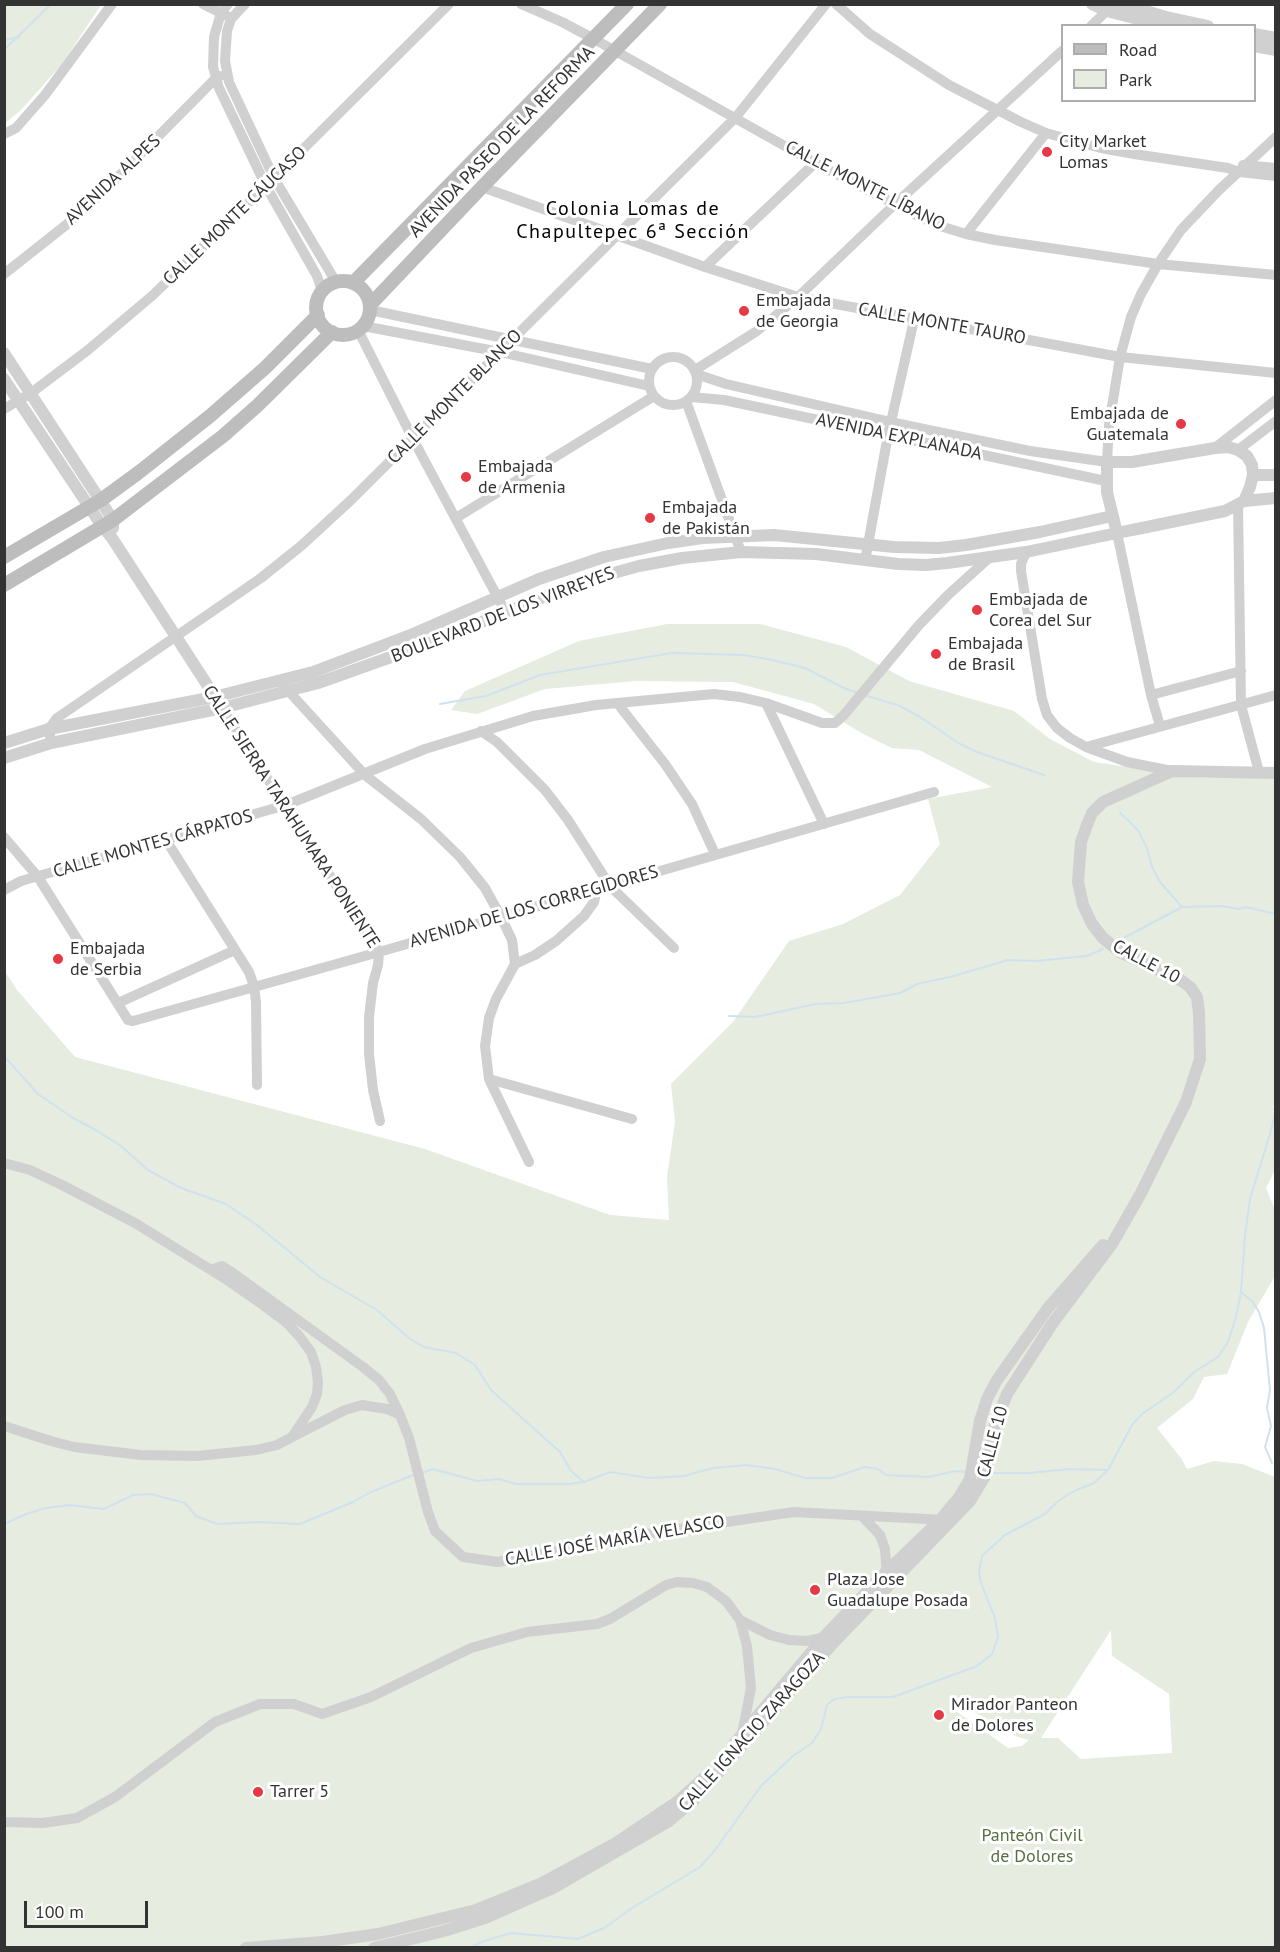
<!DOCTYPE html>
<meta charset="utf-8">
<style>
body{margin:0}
#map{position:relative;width:1280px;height:1952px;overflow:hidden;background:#fff;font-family:"PT Sans",sans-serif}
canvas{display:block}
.frame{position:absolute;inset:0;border:6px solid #333;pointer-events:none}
.legend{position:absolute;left:1061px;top:24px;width:195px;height:78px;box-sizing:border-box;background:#fff;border:2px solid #adadad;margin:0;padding:8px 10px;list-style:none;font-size:18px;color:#333}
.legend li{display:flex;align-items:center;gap:12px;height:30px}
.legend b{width:30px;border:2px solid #adadad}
.scale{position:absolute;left:24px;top:1901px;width:124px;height:27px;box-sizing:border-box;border:3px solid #333;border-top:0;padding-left:8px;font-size:18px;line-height:21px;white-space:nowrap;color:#333;-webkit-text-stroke:4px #fff;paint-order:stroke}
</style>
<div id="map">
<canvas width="1280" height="1952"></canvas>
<div class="frame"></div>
<ul class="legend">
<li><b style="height:8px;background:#bdbdbd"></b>Road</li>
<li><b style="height:16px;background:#e6ecdf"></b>Park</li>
</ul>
<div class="scale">100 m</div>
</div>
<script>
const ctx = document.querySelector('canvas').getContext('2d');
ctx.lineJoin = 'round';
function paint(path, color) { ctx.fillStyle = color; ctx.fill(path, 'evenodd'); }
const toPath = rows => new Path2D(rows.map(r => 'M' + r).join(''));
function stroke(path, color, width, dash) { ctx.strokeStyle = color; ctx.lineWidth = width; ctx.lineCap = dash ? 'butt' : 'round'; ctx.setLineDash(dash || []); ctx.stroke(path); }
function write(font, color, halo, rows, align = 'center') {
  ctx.font = font + ' "PT Sans",sans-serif'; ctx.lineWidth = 6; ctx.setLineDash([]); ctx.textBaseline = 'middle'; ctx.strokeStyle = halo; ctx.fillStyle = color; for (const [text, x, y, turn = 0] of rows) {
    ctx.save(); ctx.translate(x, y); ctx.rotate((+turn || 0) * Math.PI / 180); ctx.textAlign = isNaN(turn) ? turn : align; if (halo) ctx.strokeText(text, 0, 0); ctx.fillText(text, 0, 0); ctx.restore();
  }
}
paint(toPath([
 [5,5,101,5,62,64,20,111,5,123],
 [667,624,760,624,846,647,909,681,1014,711,1050,739,1094,762,1201,778,1275,778,1276,1101,1273,1107,1276,1109,1276,1168,1266,1188,1275,1210,1275,1276,1248,1322,1227,1374,1204,1377,1193,1399,1157,1428,1181,1458,1187,1469,1214,1461,1242,1464,1275,1477,1275,1947,5,1947,4,970,17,990,75,1057,425,1149,610,1215,669,1220,667,1177,675,1122,671,1084,733,1022,789,941,843,924,900,895,940,844,928,799,992,787,919,750,892,748,863,734,814,704,733,682,636,681,545,689,477,714,451,710,465,691,579,641],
 [1111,1630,1112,1656,1169,1694,1172,1753,1081,1759,1058,1738,1041,1738],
 [962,1705,1018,1737,1029,1740,1022,1746,1008,1748,956,1711]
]), '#e6ecdf');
stroke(toPath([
 [4,40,19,37],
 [4,50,51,4],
 [864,695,900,706,920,717,960,744,977,752,1044,775],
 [440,704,486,696,540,675,672,653,743,655,768,659,805,668,844,688,858,693],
 [1120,813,1131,823,1139,832,1147,848,1152,867,1160,882,1182,907],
 [1118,941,1182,907,1222,906,1239,909,1246,907,1276,914],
 [729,1016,755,1017,816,1004,844,1003,900,993,917,984,954,976,1008,960,1035,961,1087,956,1103,949],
 [4,1056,38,1094,73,1118,94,1129,121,1146,148,1170,181,1188,226,1204,257,1225,320,1277,377,1310,410,1339,424,1347,456,1353,475,1365,491,1390,560,1452,571,1471,584,1482],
 [1241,1292,1253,1302,1259,1312,1264,1328,1270,1390,1267,1408,1271,1426,1265,1447,1272,1463],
 [422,1473,433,1469,477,1481,499,1479,516,1484,569,1484,584,1482,610,1472,649,1478,684,1476,713,1468,747,1465,775,1469,805,1478,832,1478,865,1467,878,1469,886,1475,929,1477,955,1471,967,1472],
 [991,1473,1029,1473,1070,1469,1108,1470],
 [4,1524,26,1514,46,1508,69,1505,104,1509,133,1495,151,1494,185,1503,196,1516,217,1524,259,1522,300,1524,353,1502,371,1492,413,1475],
 [470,1948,481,1942,511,1933,578,1939,606,1927,632,1908,700,1867,715,1850,761,1786,793,1756,812,1743,821,1729,827,1705,834,1699,848,1697,893,1697,977,1666,992,1654,998,1637,995,1618,981,1583,979,1572,982,1556,1005,1535,1045,1514,1058,1501,1074,1491,1094,1483,1108,1470,1132,1425,1142,1414,1174,1392,1194,1372,1218,1357,1228,1342,1236,1317,1241,1292,1245,1236,1250,1199,1270,1134,1276,1111]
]), '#cfe2ee', 2);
stroke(toPath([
 [203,4,227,16],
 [228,4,221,13,214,37,213,67,219,88,266,186,317,276,322,291],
 [245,4,231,19,227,31,225,61,229,82,274,178,336,282],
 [521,4,562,22,594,39,815,163,920,217,940,226,966,234,995,240,1158,264,1276,275],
 [836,4,870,34,949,85,1021,122,1046,133,1101,148,1134,154,1228,168,1239,172,1276,176],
 [1091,26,1114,4],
 [4,134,16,128,45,95,112,4],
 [1243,165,1276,168],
 [482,187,705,267,798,297,1120,357,1276,373],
 [966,234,1046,133],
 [705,267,815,163],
 [4,274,66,225,102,193,215,79,220,76],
 [370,310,652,369],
 [363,326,500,352,649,386],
 [358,330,413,439,505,611],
 '649 381a24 24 0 1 1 48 0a24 24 0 1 1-48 0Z',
 [695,370,757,331,798,297,894,205,1062,51],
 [696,374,726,384,891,422,1030,451,1107,462,1109,425,1120,357,1131,317,1141,294,1158,264,1181,230,1219,190,1276,137],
 [691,397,724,400,1106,481],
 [686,401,741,552],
 [4,409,31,393,88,350,153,295,274,178,449,4],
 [1215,448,1276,400],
 [1238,450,1276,421],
 [1238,505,1241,705,1259,772],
 [456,518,654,396],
 [1117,533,1151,695,1160,726],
 [1026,552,1021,564,1021,571,1042,699,1047,715,1057,728,1070,738,1086,747,1127,762,1172,771],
 [865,561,888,435,914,320],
 [283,685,365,775,421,819,460,857,485,888,501,917,512,940,515,964,496,999,489,1018,485,1046,489,1079,529,1162],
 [1151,695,1241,671],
 [766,703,824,824],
 [618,704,665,764,692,804,715,854],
 [222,708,379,952,378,965,373,983,369,1017,369,1054,373,1090,380,1121],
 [481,731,497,742,545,790,568,820,610,886,674,948],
 [51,743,49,729,57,718,261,578,301,546,350,501,736,117,826,4],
 [1086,747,1276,695],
 [4,837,38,877,128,1020,133,1021,379,952,934,792],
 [166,840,249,972,254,986,256,1002,257,1085],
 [4,890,21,881,286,805,425,749,533,716,596,705,714,694,740,697,766,703,822,723,835,723,843,716,919,625,948,595,990,557],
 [515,964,535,955,556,941,584,916,594,902,597,889],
 [118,1003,235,950],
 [489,1079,632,1119],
 [4,1163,30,1170,62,1185,135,1223,224,1278,263,1305,287,1323,300,1337,311,1352,316,1367,318,1382,317,1394,312,1407,292,1437,277,1445,256,1450,197,1456,141,1455,74,1447,51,1441,4,1426],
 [211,1270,222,1266,233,1273,363,1367,379,1380,390,1394,400,1415],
 [292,1437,345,1410,362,1405,387,1409,400,1415,409,1438,428,1512,435,1531,463,1557,498,1562,658,1532,794,1512,946,1520],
 [862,1516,880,1535,885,1549,887,1576],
 [740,1620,770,1635,789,1640,807,1641,824,1637,827,1639],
 [4,1822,43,1823,77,1818,115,1797,215,1722,260,1704,294,1704,322,1714,371,1697,471,1648,527,1632,597,1624,610,1619,666,1585,677,1582,693,1583,707,1587,726,1601,740,1620,747,1646,751,1688,742,1734]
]), '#d0d0d0', 10);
stroke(toPath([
 [1092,4,1107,11,1165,26],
 [1122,4,1166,17,1208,26],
 [1254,34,1276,38],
 [1254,46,1276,50],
 [4,353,113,520,113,528],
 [4,379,102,526,112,538,219,703],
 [1253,475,1276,475],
 [1244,501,1276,498],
 [4,743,49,729,214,697,313,672,413,634,539,579,604,557,668,543,703,538,774,535,894,547,939,548,966,545,1040,532,1112,516],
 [4,758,51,743,222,708,318,683,419,647,581,582,639,566,682,558,741,552,816,554,898,564,926,565,947,563,1026,552,1117,533,1137,529,1225,511,1244,501,1250,487,1253,475,1252,465,1247,456,1238,450,1228,447,1215,448,1132,462,1107,462,1107,492,1117,533],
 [734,1744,824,1637,887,1571,940,1520,960,1496,970,1479,980,1421,987,1399,997,1380,1048,1308,1103,1245],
 [246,1948,323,1942,378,1934,476,1910,542,1883,616,1843,677,1802,705,1777],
 [374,1948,444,1931,485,1918,553,1888,669,1821,694,1800,834,1642,970,1501,984,1478,995,1424,1007,1394,1052,1324,1112,1244,1141,1193,1186,1102,1200,1059,1199,1013,1197,997,1190,987,1182,981,1120,952,1103,938,1092,924,1083,905,1078,882,1081,842,1087,825,1092,813,1103,802,1172,771,1276,773]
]), '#d0d0d0', 12);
stroke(toPath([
 '316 308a27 27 0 1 1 54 0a27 27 0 1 1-54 0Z',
 [353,283,627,4],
 [370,305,482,187,660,4],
 [4,557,101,500,138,473,210,416,265,368,318,315],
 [4,585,113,520,223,436,257,406,332,332]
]), '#bdbdbd', 14);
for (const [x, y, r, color] of [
 [1047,152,6,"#e63946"],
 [744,311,6,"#e63946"],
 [1181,424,6,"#e63946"],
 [466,477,6,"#e63946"],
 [650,518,6,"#e63946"],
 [977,610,6,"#e63946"],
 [936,654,6,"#e63946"],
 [58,959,6,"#e63946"],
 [815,1590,6,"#e63946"],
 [939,1715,6,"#e63946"],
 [258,1792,6,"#e63946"]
]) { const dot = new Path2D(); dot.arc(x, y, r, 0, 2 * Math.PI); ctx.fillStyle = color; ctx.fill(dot); stroke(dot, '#fff', 2); }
write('18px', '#333', '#fff', [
 ["AVENIDA PASEO DE LA REFORMA",502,142,-46],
 ["AVENIDA ALPES",113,180,-43],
 ["CALLE MONTE LÍBANO",865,186,27],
 ["CALLE MONTE CÁUCASO",235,216,-44],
 ["CALLE MONTE TAURO",942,324,10],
 ["CALLE MONTE BLANCO",455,397,-45],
 ["AVENIDA EXPLANADA",899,437,12],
 ["BOULEVARD DE LOS VIRREYES",503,615,-21],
 ["CALLE SIERRA TARAHUMARA PONIENTE",291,817,57],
 ["CALLE MONTES CÁRPATOS",153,844,-16],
 ["AVENIDA DE LOS CORREGIDORES",534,907,-16],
 ["CALLE 10",1146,962,28],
 ["CALLE 10",993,1442,-75],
 ["CALLE JOSÉ MARÍA VELASCO",615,1541,-10],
 ["CALLE IGNACIO ZARAGOZA",752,1732,-48]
]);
write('18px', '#333', '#fff', [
 ["City Market",1059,142],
 ["Lomas",1059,163],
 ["Embajada",756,301],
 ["de Georgia",756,322],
 ["Embajada de",1169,414,"right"],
 ["Guatemala",1169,435,"right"],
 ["Embajada",478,467],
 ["de Armenia",478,488],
 ["Embajada",662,508],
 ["de Pakistán",662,529],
 ["Embajada de",989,600],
 ["Corea del Sur",989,621],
 ["Embajada",948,644],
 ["de Brasil",948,665],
 ["Embajada",70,949],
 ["de Serbia",70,970],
 ["Plaza Jose",827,1580],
 ["Guadalupe Posada",827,1601],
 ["Mirador Panteon",951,1705],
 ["de Dolores",951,1726],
 ["Tarrer 5",270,1792]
], 'left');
write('18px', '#56703f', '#fff', [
 ["Panteón Civil",1032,1836],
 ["de Dolores",1032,1857]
]);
ctx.letterSpacing = '1.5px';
write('20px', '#000', '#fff', [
 ["Colonia Lomas de",633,209],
 ["Chapultepec 6ª Sección",633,232]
]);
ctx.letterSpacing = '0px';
</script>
